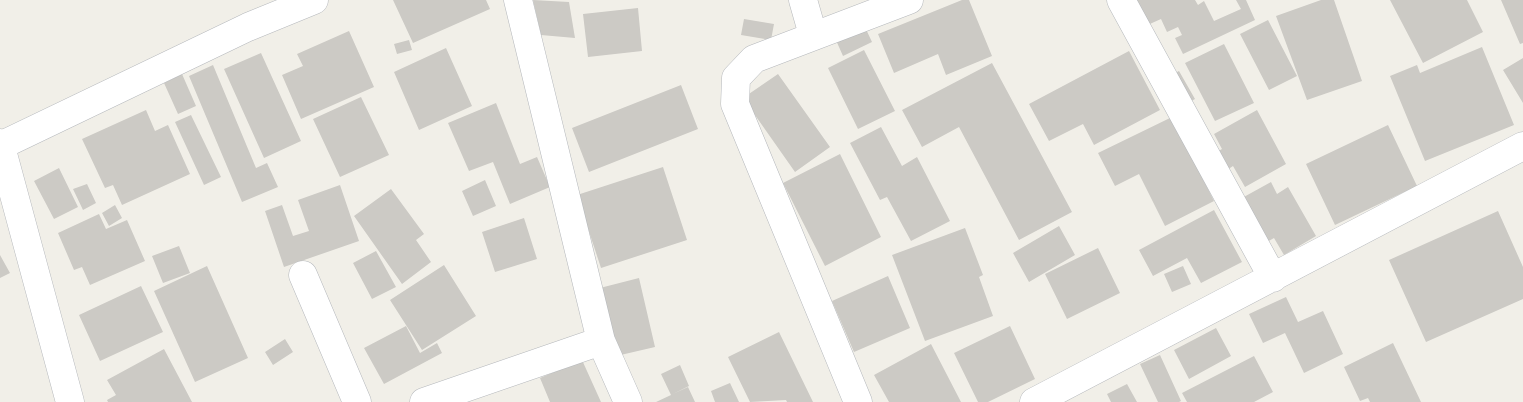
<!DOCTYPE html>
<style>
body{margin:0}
canvas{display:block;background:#f1efe8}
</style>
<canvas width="1523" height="402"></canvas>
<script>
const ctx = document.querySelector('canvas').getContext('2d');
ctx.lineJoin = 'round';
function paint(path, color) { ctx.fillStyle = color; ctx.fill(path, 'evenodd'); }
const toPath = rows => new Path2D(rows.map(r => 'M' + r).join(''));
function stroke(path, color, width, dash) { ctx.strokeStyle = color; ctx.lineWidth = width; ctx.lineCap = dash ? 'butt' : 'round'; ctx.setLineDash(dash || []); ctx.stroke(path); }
paint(toPath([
 [393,0,486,0,490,9,413,43],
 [533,0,569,2,575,38,541,35],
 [962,0,969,0,992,56,946,75,938,54,894,73,878,34],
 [1129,0,1195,0,1198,5,1204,1,1214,21,1241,9,1236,0,1246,0,1255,20,1183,54,1175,38,1182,35,1178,27,1167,32,1161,19,1143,27],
 [1321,0,1334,0,1362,81,1307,100,1276,16],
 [1390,0,1467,0,1483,32,1423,63],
 [1501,0,1523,0,1523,43,1520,44],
 [638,8,642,51,588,57,583,14],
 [744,19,774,24,771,40,741,35],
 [1268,20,1297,76,1269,90,1240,34],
 [864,25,872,42,843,56,835,38],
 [349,31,374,87,301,119,282,75,303,66,297,54],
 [409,40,412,50,397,54,394,44],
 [1224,44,1254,103,1215,121,1185,63],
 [1482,47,1514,125,1425,161,1390,76,1417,65,1420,73],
 [446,48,472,106,419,130,394,72],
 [864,50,895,111,858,129,828,68],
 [1129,51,1160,110,1094,145,1083,124,1049,141,1029,104],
 [261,53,301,141,264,158,224,69],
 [1523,58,1523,103,1503,70],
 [992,63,1072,212,1019,240,959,127,922,147,902,110],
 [213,65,256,168,267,163,278,187,242,202,189,76],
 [1179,71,1195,99,1182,106,1167,77],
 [182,74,196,106,178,114,164,83],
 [778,74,830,147,795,172,743,98],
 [681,85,698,129,589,172,572,128],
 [361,97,389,155,340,177,313,119],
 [496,103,520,164,537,157,550,187,510,204,493,162,469,171,448,123],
 [146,110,155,131,168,125,190,174,122,205,113,185,105,188,82,139],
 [1257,110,1286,164,1245,187,1233,166,1221,174,1211,155,1222,149,1214,134],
 [191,115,221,177,204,185,175,122],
 [1172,117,1214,201,1165,226,1139,174,1115,186,1098,153],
 [1388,125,1417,186,1335,225,1306,164],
 [881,127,902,166,917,157,950,221,911,241,887,197,880,200,850,143],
 [840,154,881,237,825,266,783,183],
 [663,167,687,240,601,268,577,195],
 [59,168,78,207,54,219,34,181],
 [485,180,496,206,473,216,462,191],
 [1271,182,1277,194,1288,187,1316,236,1284,255,1274,238,1267,242,1242,198],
 [87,184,96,203,83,210,73,189],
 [340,185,359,241,284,267,265,211,282,205,293,236,309,231,298,200],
 [391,189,424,234,416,240,431,262,402,284,354,216],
 [115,205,122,218,109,226,102,213],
 [1214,210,1242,262,1201,283,1187,258,1153,276,1139,250],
 [1498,211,1523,267,1523,299,1426,342,1389,260],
 [99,214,106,229,127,220,145,261,90,285,82,267,74,270,58,233],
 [524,218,537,259,495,272,482,232],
 [1059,226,1075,255,1029,282,1013,253],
 [965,228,983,275,979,277,993,316,925,341,892,255],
 [179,246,190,273,163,283,152,256],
 [1098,248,1120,293,1067,319,1045,274],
 [376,251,396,287,372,299,353,263],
 [0,255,10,273,0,278],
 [444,265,476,316,422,350,390,300],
 [207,266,248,358,195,382,154,291],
 [1183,266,1191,284,1172,292,1164,274],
 [888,276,910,328,854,352,832,301],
 [639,278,655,347,612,357,596,289],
 [141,286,163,332,100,361,79,315],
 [1286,297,1298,322,1323,311,1343,354,1304,373,1285,333,1263,343,1249,314],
 [406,326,420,353,437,343,442,353,384,384,364,348],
 [1010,326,1035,379,988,402,978,402,954,353],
 [1216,328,1231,356,1189,379,1174,350],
 [779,332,813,402,787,402,786,400,750,402,728,357],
 [285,339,293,352,273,365,265,352],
 [1393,343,1421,402,1370,402,1368,398,1360,401,1344,367],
 [931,344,961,402,889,402,874,375],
 [164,349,192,402,108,402,107,400,116,395,107,380],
 [1160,355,1181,401,1179,402,1158,402,1140,364],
 [1254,356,1273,392,1254,402,1187,402,1182,393],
 [582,360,601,402,550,402,540,378],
 [680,365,689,386,673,394,688,387,695,402,656,402,671,395,661,374],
 [730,383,739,402,715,402,711,391],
 [1127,384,1137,402,1111,402,1107,394]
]), '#cccac5');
const minor = toPath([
 [518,0,601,341,628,402],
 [803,0,813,35],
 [1121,0,1273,278],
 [0,143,70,402],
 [0,146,248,27,314,0],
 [303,275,357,402],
 [424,402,601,341],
 [858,402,735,104,736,78,754,59,909,0],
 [1034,402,1523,146]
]);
stroke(minor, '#b5b8bc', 29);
stroke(minor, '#fff', 28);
</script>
